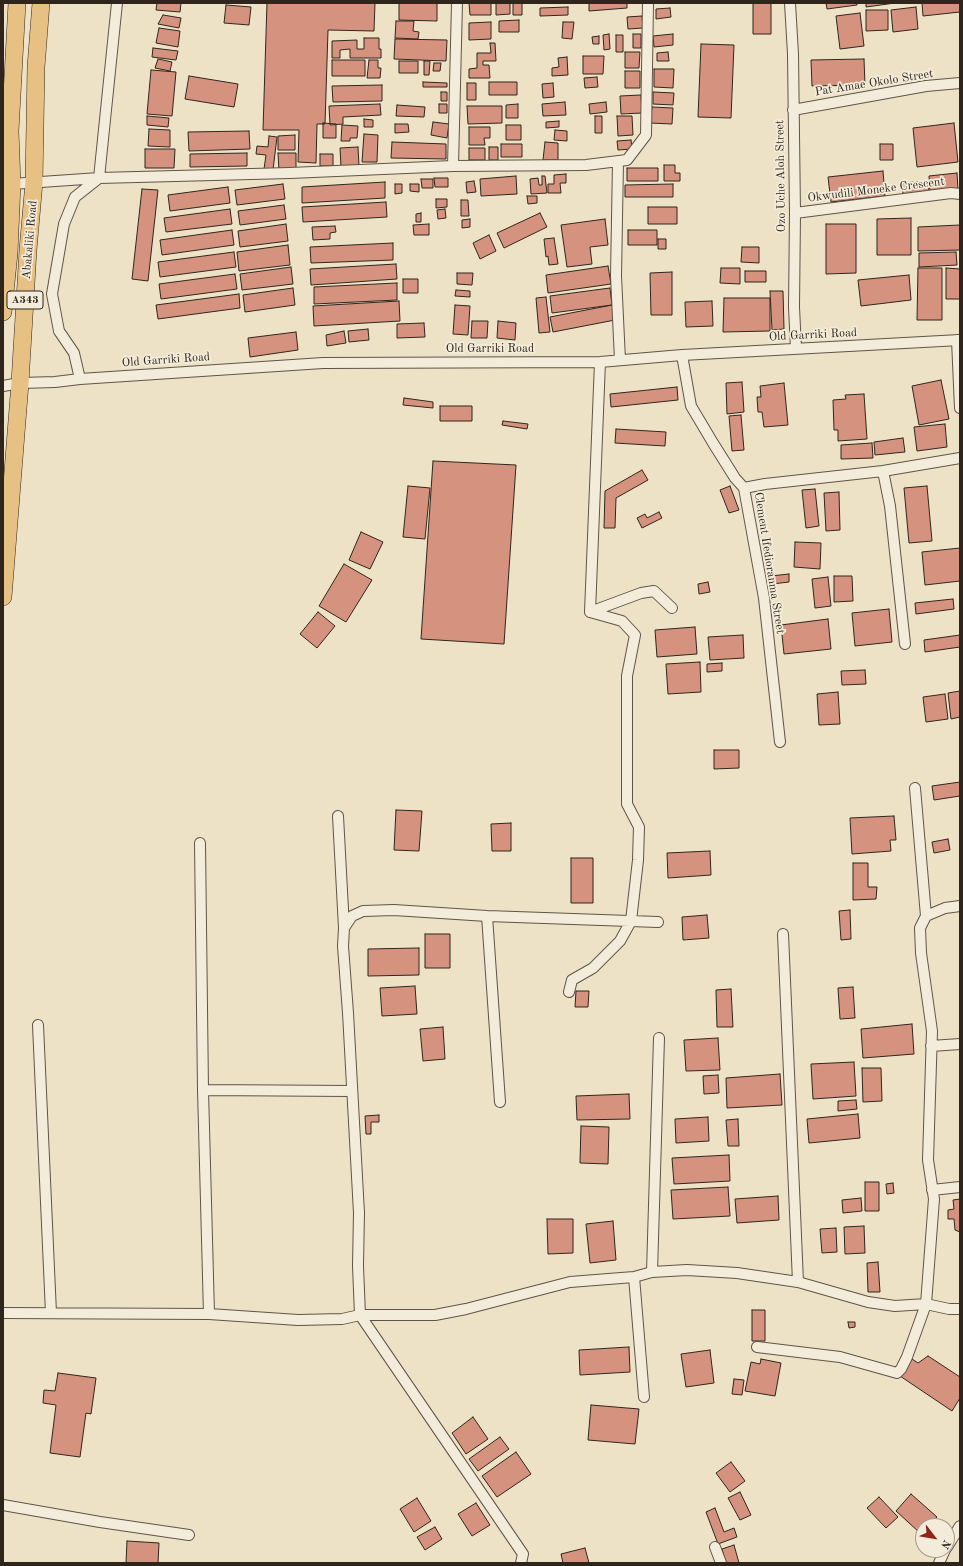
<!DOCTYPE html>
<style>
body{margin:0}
#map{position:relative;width:963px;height:1566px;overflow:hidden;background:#eee2c6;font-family:"Old Standard TT",serif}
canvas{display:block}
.frame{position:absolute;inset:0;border:4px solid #2f251d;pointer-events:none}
.north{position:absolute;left:915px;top:1518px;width:40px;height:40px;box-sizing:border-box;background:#f4ecda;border:1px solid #a59c8e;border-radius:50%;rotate:121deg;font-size:11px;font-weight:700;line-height:16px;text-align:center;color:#2f251d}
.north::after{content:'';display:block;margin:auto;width:14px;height:18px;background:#8f2418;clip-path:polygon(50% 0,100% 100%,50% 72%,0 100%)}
</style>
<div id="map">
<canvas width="963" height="1566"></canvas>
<div class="frame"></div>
<div class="north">N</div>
</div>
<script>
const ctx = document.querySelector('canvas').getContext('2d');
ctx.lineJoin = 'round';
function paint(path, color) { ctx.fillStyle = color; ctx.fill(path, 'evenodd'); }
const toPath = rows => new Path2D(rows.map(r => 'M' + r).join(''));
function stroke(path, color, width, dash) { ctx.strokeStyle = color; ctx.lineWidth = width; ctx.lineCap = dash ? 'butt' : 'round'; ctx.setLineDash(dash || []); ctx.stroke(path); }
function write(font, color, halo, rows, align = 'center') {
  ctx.font = font + ' "Old Standard TT",serif'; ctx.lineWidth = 3.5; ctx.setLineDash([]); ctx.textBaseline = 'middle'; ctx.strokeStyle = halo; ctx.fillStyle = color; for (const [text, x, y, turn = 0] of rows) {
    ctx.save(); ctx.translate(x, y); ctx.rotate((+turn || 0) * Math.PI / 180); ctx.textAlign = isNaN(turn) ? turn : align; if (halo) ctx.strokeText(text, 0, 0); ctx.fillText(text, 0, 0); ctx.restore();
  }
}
const building = toPath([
 [157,3,181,3,180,12,156,10,157,3],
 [267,3,375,3,374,31,328,30,325,124,317,124,316,163,298,162,299,130,263,130,267,3],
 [399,3,437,3,437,21,399,20,399,3],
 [469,3,491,3,491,15,470,15,469,3],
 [496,3,510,3,510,14,496,15,496,3],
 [513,3,522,3,522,15,513,15,513,3],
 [589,3,627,3,627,8,589,11,589,3],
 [753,3,771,3,771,34,753,34,753,3],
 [826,3,857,3,857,5,827,9,826,3],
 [866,3,895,3,866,7,866,3],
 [922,3,960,3,960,12,923,16,922,3],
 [226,5,251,7,249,25,224,23,226,5],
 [568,7,568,15,540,16,540,8,568,7],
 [916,7,918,29,893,32,891,10,916,7],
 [670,8,671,17,656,19,656,9,670,8],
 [866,10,888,10,888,30,866,31,866,10],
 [860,13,864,46,840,49,836,16,860,13],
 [163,15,181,18,179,28,158,24,163,15],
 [642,16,643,28,628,29,627,17,642,16],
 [519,20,519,32,499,32,499,21,519,20],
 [396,21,414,21,413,31,419,32,418,39,395,38,396,21],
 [491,22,491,39,469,40,469,23,491,22],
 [563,22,574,22,572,39,562,38,563,22],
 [159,28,180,31,178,47,156,43,159,28],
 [609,34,610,49,604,50,603,35,609,34],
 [633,34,641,34,641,48,633,48,633,34],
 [673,34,673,45,654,47,653,36,673,34],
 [616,35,623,35,623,52,616,52,616,35],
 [599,36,599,44,593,44,592,37,599,36],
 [364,38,379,38,379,49,381,49,381,58,350,58,350,49,340,50,340,58,332,58,332,41,357,40,357,49,364,49,364,38],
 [395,39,447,40,446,61,394,59,395,39],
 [490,43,495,43,496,61,483,61,483,65,489,65,490,78,469,78,469,69,477,68,477,53,491,53,490,43],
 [701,44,734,45,731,118,698,117,701,44],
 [153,48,178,51,176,60,152,57,153,48],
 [625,52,640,52,639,68,625,68,625,52],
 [668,52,669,61,657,61,657,53,668,52],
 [583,56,604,56,603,74,583,74,583,56],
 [567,57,568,75,552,76,552,68,559,67,558,58,567,57],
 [158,59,172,62,170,71,155,68,158,59],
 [864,59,865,85,812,86,811,60,864,59],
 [332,60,365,60,365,76,332,76,332,60],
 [369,60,378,60,378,68,381,68,380,78,367,78,369,60],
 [399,61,418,61,418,73,399,73,399,61],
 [424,61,430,61,429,75,424,75,424,61],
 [434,63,441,63,440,71,433,71,434,63],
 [654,69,674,69,673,88,654,87,654,69],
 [151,70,176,72,172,116,147,114,151,70],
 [625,71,640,71,640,88,625,88,625,71],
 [189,76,238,84,234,107,185,99,189,76],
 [597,77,598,87,585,88,584,78,597,77],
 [423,82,447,83,447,87,423,87,423,82],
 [489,82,517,82,517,95,489,95,489,82],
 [467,83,476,83,476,100,467,100,467,83],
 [553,83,554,97,543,98,542,84,553,83],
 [382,85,382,101,333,102,332,86,382,85],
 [441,92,447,92,447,101,441,101,441,92],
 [653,92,674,93,673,105,653,104,653,92],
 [641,95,642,113,621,114,620,96,641,95],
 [565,102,566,115,543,116,542,104,565,102],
 [606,102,607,112,590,114,589,104,606,102],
 [380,104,381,115,343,117,343,124,330,125,329,106,380,104],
 [439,104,447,104,447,113,439,113,439,104],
 [518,104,518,118,506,118,506,105,518,104],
 [397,105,425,107,424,117,396,116,397,105],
 [467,106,502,106,502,123,468,124,467,106],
 [652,107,673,108,672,124,650,123,652,107],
 [147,116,169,118,168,127,147,125,147,116],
 [595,116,602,116,602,133,595,133,595,116],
 [617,116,632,116,633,135,618,136,617,116],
 [364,119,373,120,373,127,364,127,364,119],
 [559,121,559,127,546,128,546,122,559,121],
 [433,122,449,124,447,138,431,135,433,122],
 [323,123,336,124,336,138,323,138,323,123],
 [954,123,958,162,917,167,913,128,954,123],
 [395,124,408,124,409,132,395,133,395,124],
 [342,125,358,126,357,138,350,138,350,141,341,141,342,125],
 [506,125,521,125,521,140,506,140,506,125],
 [469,127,490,127,490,138,484,138,485,145,469,145,469,127],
 [149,129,170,130,170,147,148,146,149,129],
 [555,130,567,131,567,141,554,140,555,130],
 [249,131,250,149,189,151,188,132,249,131],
 [364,134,378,135,377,162,362,162,364,134],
 [295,135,295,150,278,150,278,136,295,135],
 [269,136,277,137,273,170,264,169,266,155,256,154,257,146,268,147,269,136],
 [631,140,632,149,618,150,617,141,631,140],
 [392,142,446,144,446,159,391,158,392,142],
 [545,142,558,143,558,160,543,160,545,142],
 [501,144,522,144,522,157,501,157,501,144],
 [880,144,893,144,893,160,880,160,880,144],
 [358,147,359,166,341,167,340,148,358,147],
 [489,147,498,147,498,160,489,160,489,147],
 [469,148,485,148,485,160,469,160,469,148],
 [145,149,175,149,174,168,145,168,145,149],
 [247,153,247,166,190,167,190,154,247,153],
 [278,153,296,153,296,170,279,171,278,153],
 [320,154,333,154,333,166,320,166,320,154],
 [664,165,675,165,675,173,680,173,680,181,664,181,664,165],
 [627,168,658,168,658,181,627,181,627,168],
 [883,171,885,196,831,202,828,177,883,171],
 [957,173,958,190,930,192,929,176,957,173],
 [566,174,566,183,560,183,561,193,548,193,548,184,554,184,554,175,566,174],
 [516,176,517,194,481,196,480,179,516,176],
 [542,176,545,176,547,193,531,194,530,179,538,178,539,185,542,185,542,176],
 [434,178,448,178,448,187,435,187,434,178],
 [421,179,433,179,433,188,422,188,421,179],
 [474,181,476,192,467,193,466,182,474,181],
 [928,181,929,192,903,194,902,183,928,181],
 [385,182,385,198,302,203,302,187,385,182],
 [283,184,285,199,237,205,235,190,283,184],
 [395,184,402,184,402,193,395,194,395,184],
 [410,184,419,184,419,192,410,191,410,184],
 [673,184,673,197,625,197,625,185,673,184],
 [228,187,230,203,170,211,168,195,228,187],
 [142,189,158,190,148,281,132,279,142,189],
 [527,196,537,196,537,203,528,204,527,196],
 [436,199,447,199,447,207,436,208,436,199],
 [461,200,468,200,469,216,461,216,461,200],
 [386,202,387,217,303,222,302,207,386,202],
 [284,205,286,219,240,225,238,211,284,205],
 [648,207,677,207,677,224,648,224,648,207],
 [230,209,232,224,166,232,164,218,230,209],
 [445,209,446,218,438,219,437,210,445,209],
 [421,213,421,222,416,222,416,214,421,213],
 [540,213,547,227,504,248,497,233,540,213],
 [911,218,911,255,877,255,877,219,911,218],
 [470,219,470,227,462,228,462,220,470,219],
 [605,219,608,245,590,247,592,264,567,267,561,225,605,219],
 [286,224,288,241,240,247,238,231,286,224],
 [429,224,429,235,414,235,413,225,429,224],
 [826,224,856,224,856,273,826,274,826,224],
 [960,225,960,250,918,251,918,227,960,225],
 [335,226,336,232,330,233,330,239,313,240,312,227,335,226],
 [232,230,234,245,162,255,160,240,232,230],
 [628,230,657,230,657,245,628,245,628,230],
 [489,235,496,251,480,259,473,243,489,235],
 [554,238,558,264,549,265,548,256,546,257,544,239,554,238],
 [658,239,666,239,666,249,658,249,658,239],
 [393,243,393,260,311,263,310,247,393,243],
 [288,245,290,265,239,271,237,252,288,245],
 [742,247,759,247,759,263,741,262,742,247],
 [234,252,236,267,160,277,158,262,234,252],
 [956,252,957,265,919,267,919,253,956,252],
 [396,264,397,279,311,285,310,269,396,264],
 [608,266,611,284,548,293,546,275,608,266],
 [291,267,293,284,242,290,240,274,291,267],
 [721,268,740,268,740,284,720,283,721,268],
 [918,268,942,268,942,320,917,320,918,268],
 [946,268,960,269,960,299,946,299,946,268],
 [745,271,766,271,766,282,745,282,745,271],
 [672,272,672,315,651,315,650,273,672,272],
 [457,273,473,273,472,285,457,284,457,273],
 [235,274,237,289,161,299,159,284,235,274],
 [909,275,911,300,861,306,858,280,909,275],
 [403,279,418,279,418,293,403,293,403,279],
 [397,283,397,300,314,304,314,287,397,283],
 [293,288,295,305,245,312,243,295,293,288],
 [610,288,612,305,552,313,550,296,610,288],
 [456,290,470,291,470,297,455,296,456,290],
 [770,291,783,291,784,329,772,330,770,291],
 [239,294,240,308,158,319,156,305,239,294],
 [546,297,550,332,539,333,536,298,546,297],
 [724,298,770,298,770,331,723,332,724,298],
 [399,301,400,321,314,326,313,306,399,301],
 [712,301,713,326,686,327,685,302,712,301],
 [455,305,470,306,468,335,453,334,455,305],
 [612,305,615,320,553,332,550,317,612,305],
 [472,321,488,321,487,338,471,338,472,321],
 [498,321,516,323,515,340,497,338,498,321],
 [424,323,425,337,397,338,397,324,424,323],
 [368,329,369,340,349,342,348,331,368,329],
 [344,331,346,343,327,346,326,335,344,331],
 [296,332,298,350,250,357,248,338,296,332],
 [941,380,949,419,919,425,912,386,941,380],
 [742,382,744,412,727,414,726,383,742,382],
 [784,383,788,425,764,427,762,412,758,412,757,397,761,397,760,386,784,383],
 [677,387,678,400,611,407,610,394,677,387],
 [864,394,867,439,838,441,838,430,834,430,833,400,846,399,845,395,864,394],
 [404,398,433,402,433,408,403,405,404,398],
 [440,406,472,406,472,421,440,421,440,406],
 [741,415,744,450,732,451,729,416,741,415],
 [503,421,528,424,527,429,502,425,503,421],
 [945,424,947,447,917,451,914,427,945,424],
 [616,429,666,432,665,446,615,443,616,429],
 [903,438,905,452,875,455,874,442,903,438],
 [872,443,873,458,841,459,841,445,872,443],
 [433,461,516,465,504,644,421,639,433,461],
 [642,470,648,480,616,498,615,528,604,528,605,491,642,470],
 [408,486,430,488,425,539,403,537,408,486],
 [730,486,739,510,729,513,720,490,730,486],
 [927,486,932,541,909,543,904,488,927,486],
 [815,489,819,526,806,528,802,490,815,489],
 [839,492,840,530,826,531,824,493,839,492],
 [659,512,662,518,642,528,637,518,645,514,647,518,659,512],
 [361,532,383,542,370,569,349,560,361,532],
 [795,542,821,543,820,569,794,567,795,542],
 [960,548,960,581,925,585,922,552,960,548],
 [344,564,372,580,346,622,319,606,344,564],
 [789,574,789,582,772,584,771,576,789,574],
 [834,576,852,576,853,601,834,602,834,576],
 [828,577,831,606,815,608,812,579,828,577],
 [708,582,710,592,699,594,698,584,708,582],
 [953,599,954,609,916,614,915,603,953,599],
 [889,609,892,642,855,646,852,613,889,609],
 [318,612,335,626,317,648,300,634,318,612],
 [828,619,831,649,784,654,781,625,828,619],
 [695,627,697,654,657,657,655,630,695,627],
 [743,635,744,658,710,660,708,637,743,635],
 [960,635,960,647,925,652,924,640,960,635],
 [700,662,701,692,668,694,666,664,700,662],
 [722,663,722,671,707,672,707,664,722,663],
 [865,670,866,684,842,685,841,671,865,670],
 [960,691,960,717,951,719,948,693,960,691],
 [838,692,840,724,819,725,817,694,838,692],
 [945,694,948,719,926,722,923,697,945,694],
 [714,750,739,750,739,768,714,769,714,750],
 [960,782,960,796,934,800,932,786,960,782],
 [396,810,422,811,419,851,394,850,396,810],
 [894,816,896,840,890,840,891,851,852,854,850,818,894,816],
 [511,823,511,851,492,851,491,824,511,823],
 [948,839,950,850,934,853,932,842,948,839],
 [710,851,711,875,668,878,667,853,710,851],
 [571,858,593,858,593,903,571,903,571,858],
 [853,863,868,863,868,887,877,887,876,899,853,900,853,863],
 [850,910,851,939,841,940,839,911,850,910],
 [707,915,709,938,683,940,682,917,707,915],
 [425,934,450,934,450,968,425,968,425,934],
 [419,948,419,975,368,976,368,949,419,948],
 [415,986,417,1014,382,1016,380,988,415,986],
 [853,987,855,1018,840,1019,838,988,853,987],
 [731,989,733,1027,717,1027,716,990,731,989],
 [576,991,589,991,588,1007,575,1007,576,991],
 [912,1024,914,1054,863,1058,861,1029,912,1024],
 [443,1027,445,1059,423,1061,420,1029,443,1027],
 [718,1038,720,1070,686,1071,684,1040,718,1038],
 [854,1062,856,1096,813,1099,811,1064,854,1062],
 [862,1068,881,1068,882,1101,863,1102,862,1068],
 [780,1074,782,1105,727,1108,726,1078,780,1074],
 [718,1075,719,1093,704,1094,703,1076,718,1075],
 [629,1094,630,1119,577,1120,576,1096,629,1094],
 [856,1100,857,1109,838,1111,838,1101,856,1100],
 [858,1114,860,1138,809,1143,807,1119,858,1114],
 [379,1115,379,1122,371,1122,371,1134,366,1134,365,1116,379,1115],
 [708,1117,709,1141,676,1143,675,1119,708,1117],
 [738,1119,739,1146,728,1146,726,1120,738,1119],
 [581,1126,609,1127,608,1164,580,1163,581,1126],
 [729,1155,730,1181,674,1184,672,1158,729,1155],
 [865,1182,879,1182,879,1211,865,1211,865,1182],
 [893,1183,894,1193,887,1194,886,1184,893,1183],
 [728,1187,730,1216,673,1219,671,1190,728,1187],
 [778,1196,779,1220,737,1223,735,1199,778,1196],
 [861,1198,862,1211,843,1213,842,1200,861,1198],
 [960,1199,960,1232,955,1230,954,1219,948,1219,948,1210,954,1209,953,1200,960,1199],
 [547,1219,573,1219,573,1253,548,1254,547,1219],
 [613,1221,616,1260,590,1263,586,1224,613,1221],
 [864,1226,865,1253,845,1254,844,1227,864,1226],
 [836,1228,837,1252,822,1253,820,1229,836,1228],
 [878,1262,880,1292,868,1292,867,1263,878,1262],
 [752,1310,765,1310,765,1341,752,1341,752,1310],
 [848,1322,855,1322,855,1327,849,1328,848,1322],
 [629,1347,630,1372,580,1375,579,1350,629,1347],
 [710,1350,714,1383,686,1387,681,1354,710,1350],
 [928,1356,960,1377,960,1398,952,1411,900,1376,912,1359,918,1363,928,1356],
 [761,1359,781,1363,775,1396,745,1391,751,1362,760,1364,761,1359],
 [58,1373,96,1378,91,1414,86,1413,80,1457,50,1453,56,1405,43,1403,44,1390,55,1391,58,1373],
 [734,1379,744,1380,742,1395,732,1394,734,1379],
 [591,1405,639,1409,635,1444,588,1440,591,1405],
 [473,1417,488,1439,466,1454,452,1433,473,1417],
 [500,1437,509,1449,478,1471,469,1459,500,1437],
 [516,1452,531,1474,497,1497,482,1476,516,1452],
 [731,1462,745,1481,730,1492,716,1473,731,1462],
 [740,1492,751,1515,740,1520,728,1498,740,1492],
 [911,1494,937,1517,927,1526,923,1526,923,1530,920,1533,896,1511,911,1494],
 [879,1497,898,1517,886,1528,867,1508,879,1497],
 [417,1498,431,1521,414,1532,400,1509,417,1498],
 [476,1503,490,1525,472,1536,458,1514,476,1503],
 [715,1508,724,1532,734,1528,737,1537,718,1544,706,1512,715,1508],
 [435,1527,442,1539,425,1550,417,1537,435,1527],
 [127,1541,159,1543,158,1563,126,1563,127,1541],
 [734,1545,739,1563,726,1563,722,1549,734,1545],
 [585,1548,589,1563,563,1563,561,1554,585,1548]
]);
paint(building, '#d5937f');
stroke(building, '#2f251d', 1);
const minor = toPath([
 [790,3,793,54,795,213,794,307,796,349],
 [793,110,926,86,960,83],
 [618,162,616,276,620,360],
 [453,166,457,3],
 [12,184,99,178,290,173,453,166,586,165,627,160,646,135,648,3],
 [795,213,951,193,960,194],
 [957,340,960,408],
 [682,355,691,406,713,443,735,478,744,488,764,598,780,742],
 [80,379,74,353,59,331,52,294,64,224,75,197,99,178,117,3],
 [3,386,20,383,55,382,80,379,323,363,600,362,682,355,960,340],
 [883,471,890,506,905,644],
 [744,488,765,484,883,471,960,458],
 [590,612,600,362],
 [915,788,926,916],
 [338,816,344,928],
 [200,843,203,1090,209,1314],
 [487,916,500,1102],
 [783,934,798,1282],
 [569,992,572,980,593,968,620,941,631,921,638,860,639,827,627,804,627,676,635,635,622,621,590,612,641,593,654,591,672,608],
 [38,1025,51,1313],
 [931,1046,960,1044],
 [203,1090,352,1091],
 [932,1190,960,1187],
 [652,1272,659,1038],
 [634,1277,644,1397],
 [3,1313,209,1314,298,1320,342,1319,360,1315,435,1315,466,1309,570,1282,634,1277,652,1272,687,1270,737,1273,798,1282,868,1302,895,1306,926,1304,949,1309,960,1309],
 [757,1347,840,1357,897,1373,901,1369,907,1357,926,1304,934,1199,928,1160,932,1031,921,953,920,928,926,916,945,908,960,906],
 [3,1505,100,1522,189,1535],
 [715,1547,721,1563],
 [947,1547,960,1526],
 [521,1563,523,1554,360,1315,358,1266,359,1213,348,1013,343,946,344,928,352,916,363,911,394,910,487,916,658,922],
 [939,1563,945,1550]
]);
const trunk = toPath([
 [3,312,9,253,12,184,10,131,17,3],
 [3,597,20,383,28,250,34,182,36,67,41,3]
]);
stroke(minor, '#5f5447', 12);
stroke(trunk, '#2f251d', 18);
stroke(minor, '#f4ecda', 10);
stroke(trunk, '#e7c183', 17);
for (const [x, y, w] of [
 [25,300,36]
]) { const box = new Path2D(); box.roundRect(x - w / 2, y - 9, w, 18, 3); ctx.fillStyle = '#f4ecda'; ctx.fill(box); stroke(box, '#2f251d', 1); }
write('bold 11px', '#2f251d', null, [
 ["A343",25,300]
]);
write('12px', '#2f251d', '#f4ecda', [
 ["Pat Amae Okolo Street",874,83,-9],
 ["Ozo Uche Aloh Street",781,176,-91],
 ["Okwudili Moneke Crescent",876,190,-7],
 ["Abakaliki Road",30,240,-85],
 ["Old Garriki Road",813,335,-3],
 ["Old Garriki Road",490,349],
 ["Old Garriki Road",166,360,-4],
 ["Clement Ifedioranma Street",769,563,81]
]);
</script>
